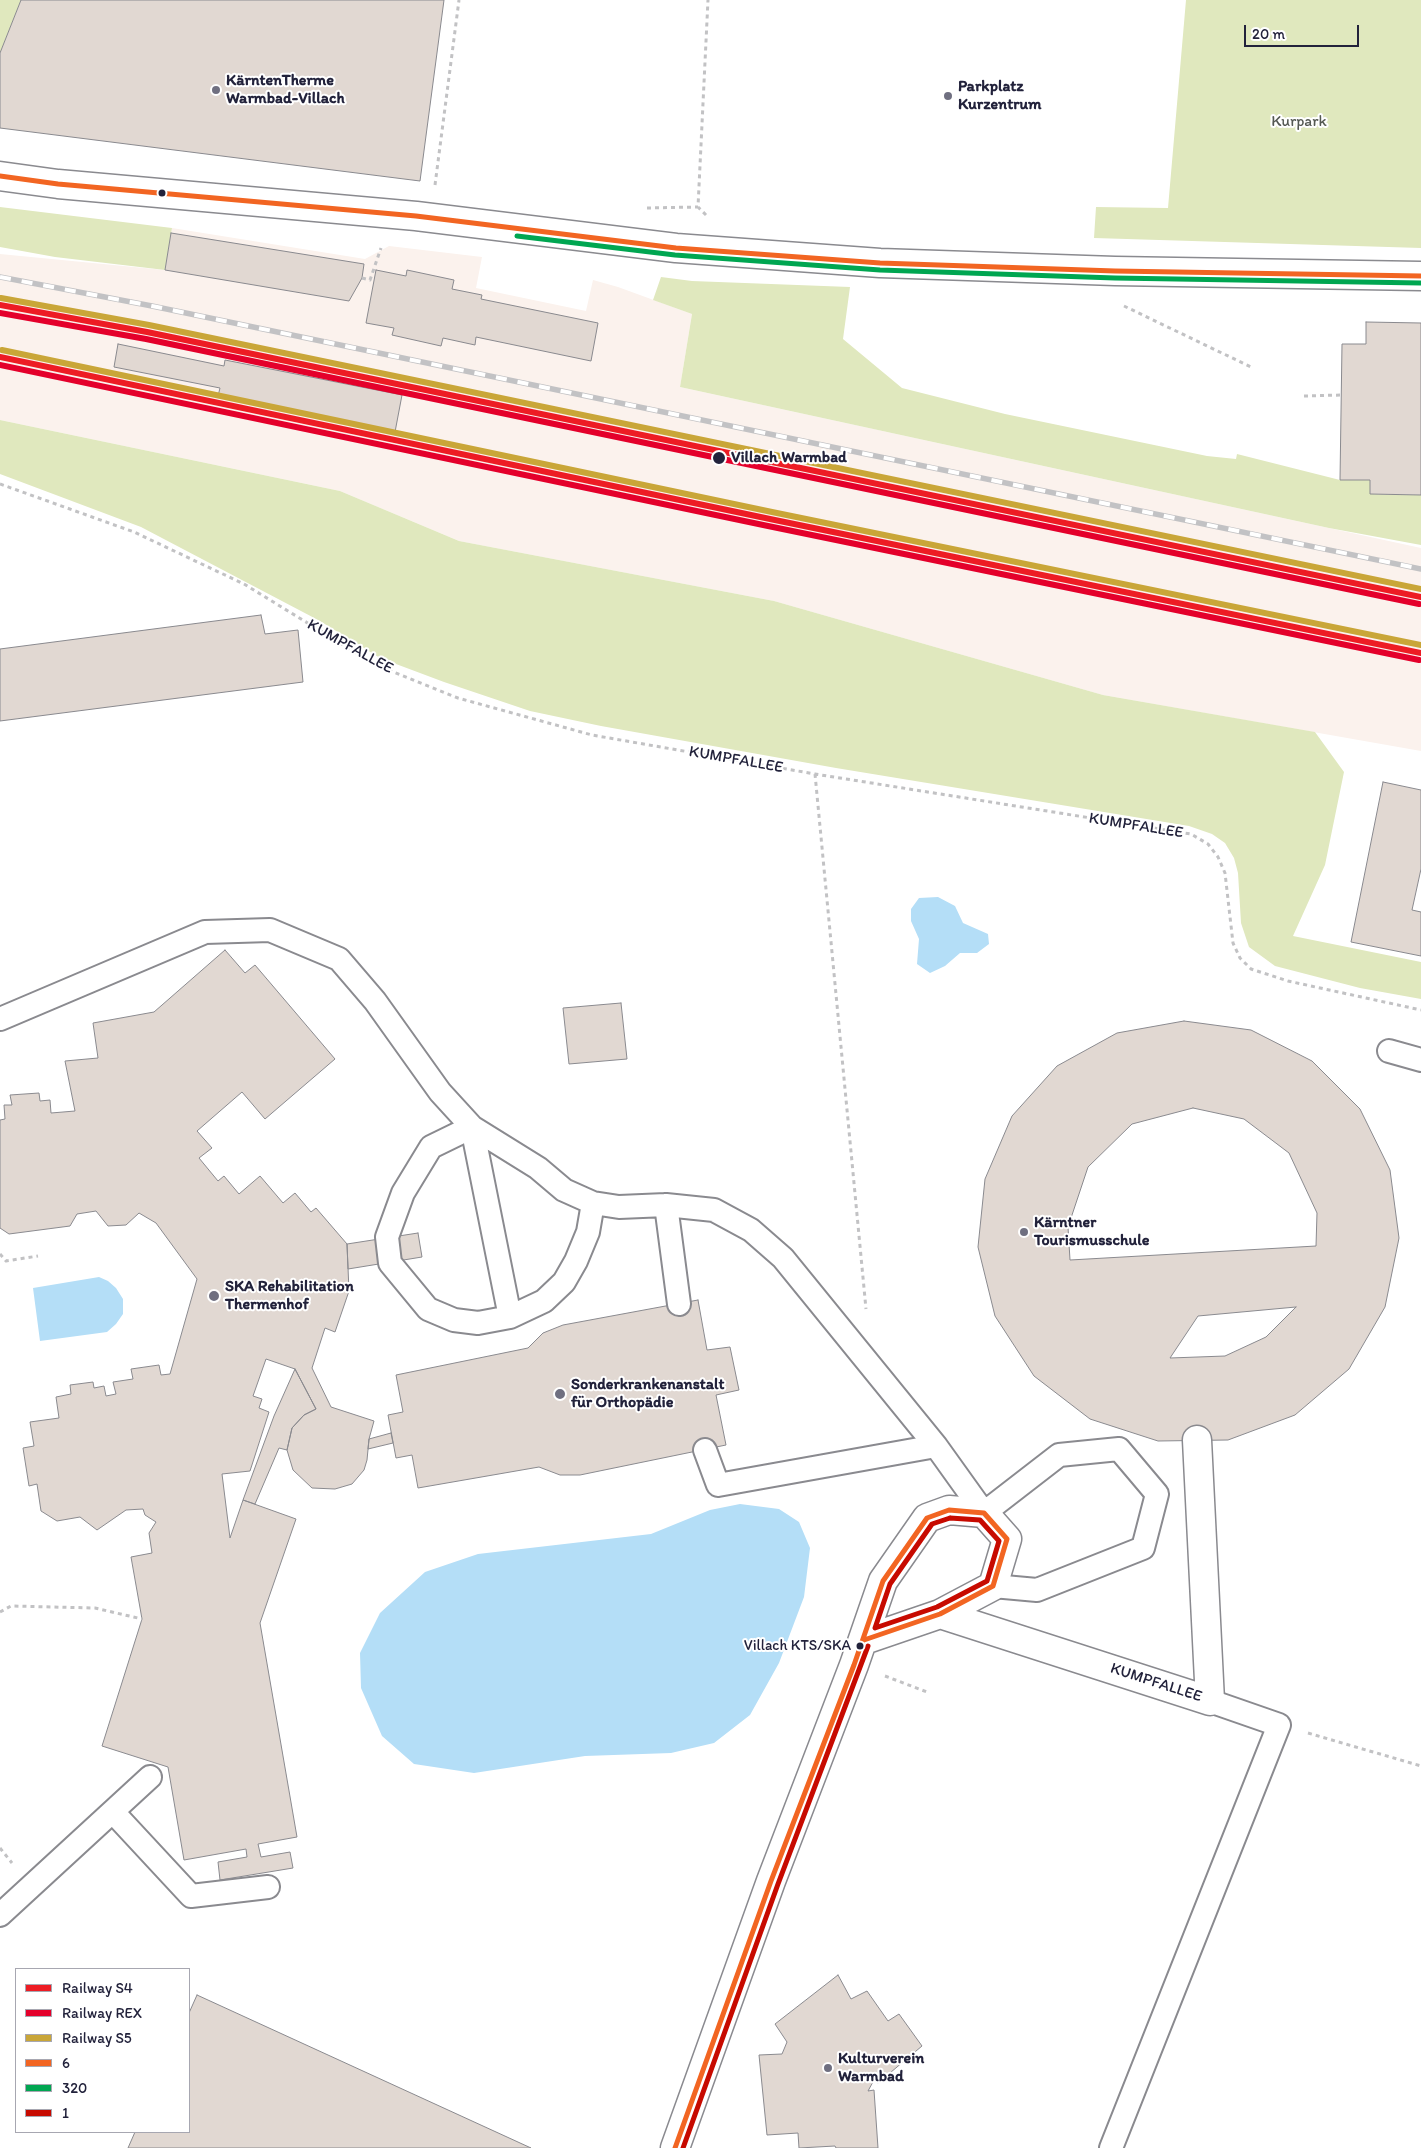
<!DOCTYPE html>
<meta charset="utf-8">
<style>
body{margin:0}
#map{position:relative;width:1421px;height:2148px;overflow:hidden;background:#fff;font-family:Itim,sans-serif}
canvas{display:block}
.legend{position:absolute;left:15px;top:1968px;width:175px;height:165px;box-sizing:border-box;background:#fff;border:1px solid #a7a7b1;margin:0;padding:6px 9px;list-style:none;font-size:15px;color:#22223b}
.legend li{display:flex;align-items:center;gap:10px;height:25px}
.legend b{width:25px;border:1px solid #a7a7b1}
.scale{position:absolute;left:1244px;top:25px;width:115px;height:22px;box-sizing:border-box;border:2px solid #22223b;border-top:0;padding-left:6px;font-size:15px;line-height:18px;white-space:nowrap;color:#22223b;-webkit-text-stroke:4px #fff;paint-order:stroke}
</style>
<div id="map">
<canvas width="1421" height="2148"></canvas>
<ul class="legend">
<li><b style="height:6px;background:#ed1c24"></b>Railway S4</li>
<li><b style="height:6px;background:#e4002b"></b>Railway REX</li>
<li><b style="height:6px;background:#c9a638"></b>Railway S5</li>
<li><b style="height:6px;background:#f26522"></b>6</li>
<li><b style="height:6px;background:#00a651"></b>320</li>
<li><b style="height:6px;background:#c70a00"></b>1</li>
</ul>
<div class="scale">20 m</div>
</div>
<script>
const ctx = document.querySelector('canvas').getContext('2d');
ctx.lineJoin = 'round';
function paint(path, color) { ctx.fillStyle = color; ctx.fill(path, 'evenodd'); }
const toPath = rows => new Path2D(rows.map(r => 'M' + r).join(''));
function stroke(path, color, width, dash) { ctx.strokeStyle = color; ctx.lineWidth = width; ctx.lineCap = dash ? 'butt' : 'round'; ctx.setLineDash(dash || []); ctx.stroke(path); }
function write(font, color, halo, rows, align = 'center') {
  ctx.font = font + ' Itim,sans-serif'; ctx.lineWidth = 4; ctx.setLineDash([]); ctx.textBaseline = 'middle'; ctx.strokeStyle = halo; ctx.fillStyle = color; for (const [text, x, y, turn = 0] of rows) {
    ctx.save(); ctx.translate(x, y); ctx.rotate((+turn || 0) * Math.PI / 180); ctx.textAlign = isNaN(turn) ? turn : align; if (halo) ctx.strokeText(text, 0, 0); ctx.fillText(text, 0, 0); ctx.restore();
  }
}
paint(toPath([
 [172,228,365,259,389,246,482,257,476,288,586,311,593,280,618,287,692,314,680,387,1421,548,1421,751,1103,695,774,601,459,541,340,491,0,420,0,254,165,270]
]), '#fbf2ed');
paint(toPath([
 [0,0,21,0,0,53],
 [1186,0,1421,0,1421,248,1094,238,1096,207,1168,208],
 [0,207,172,228,165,270,55,257,0,247],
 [661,277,692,281,850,287,843,339,902,388,1005,414,1207,456,1236,459,1237,454,1340,480,1370,480,1371,494,1421,495,1421,545,1329,528,680,387,692,314,653,300],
 [0,420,340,491,459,541,774,601,1103,695,1315,732,1344,772,1325,865,1293,936,1421,962,1421,999,1360,988,1275,966,1249,947,1241,923,1238,873,1234,858,1225,843,1212,834,1189,826,836,768,601,726,530,711,444,682,380,658,320,621,141,527,0,474]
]), '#e0e8be');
paint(toPath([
 [938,897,955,906,963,923,988,934,989,944,977,953,960,953,945,966,930,973,917,964,919,939,911,921,911,909,919,898],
 [99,1277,108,1281,116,1288,123,1299,123,1314,116,1324,107,1332,40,1341,33,1288],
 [740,1504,779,1509,799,1522,810,1548,804,1597,779,1663,750,1715,714,1743,671,1753,585,1756,474,1773,414,1764,382,1736,361,1688,360,1653,380,1613,425,1572,478,1554,651,1534,710,1510]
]), '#b4def7');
const building = toPath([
 [21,0,444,0,420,181,0,128,0,53,21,0],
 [171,233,364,264,362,278,349,301,165,270,171,233],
 [376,270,406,276,407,270,454,280,452,289,482,295,481,299,598,323,591,361,476,337,475,345,443,338,441,346,392,335,394,328,366,323,376,270],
 [1366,322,1421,323,1421,495,1370,494,1370,480,1340,480,1342,344,1366,344,1366,322],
 [118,344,224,366,225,360,402,395,395,432,218,396,220,388,114,367,118,344],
 [261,615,265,634,298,630,303,682,0,721,0,649,261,615],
 [1383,782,1421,790,1421,869,1412,910,1421,912,1421,956,1351,942,1383,782],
 [225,950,245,973,255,965,335,1059,265,1119,242,1092,197,1131,212,1148,199,1158,218,1181,224,1176,239,1194,260,1176,283,1203,295,1193,311,1212,316,1208,347,1244,349,1291,335,1332,325,1328,312,1368,331,1407,374,1421,369,1439,367,1460,364,1470,352,1484,335,1489,312,1488,293,1470,287,1450,292,1428,304,1415,316,1409,295,1369,266,1359,253,1396,262,1399,259,1408,269,1412,250,1471,222,1474,230,1538,243,1500,296,1519,260,1623,297,1837,258,1844,261,1857,290,1852,293,1868,220,1880,218,1862,247,1857,246,1849,184,1860,168,1767,102,1746,142,1619,131,1557,152,1553,149,1533,156,1522,145,1515,143,1509,126,1510,97,1530,80,1517,57,1521,41,1511,37,1484,29,1486,23,1448,34,1446,30,1422,59,1418,56,1397,71,1394,70,1385,93,1382,94,1388,104,1386,106,1396,116,1394,113,1382,133,1379,131,1369,159,1365,161,1375,170,1374,197,1279,156,1223,139,1213,126,1225,108,1226,96,1211,77,1214,70,1226,9,1234,0,1228,0,1120,5,1119,4,1105,12,1105,10,1095,39,1093,40,1101,50,1100,51,1113,75,1111,65,1061,98,1058,93,1023,154,1012,225,950],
 [621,1003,627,1059,569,1064,563,1008,621,1003],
 [1184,1021,1251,1030,1312,1061,1360,1109,1390,1170,1399,1238,1385,1307,1349,1369,1295,1415,1228,1440,1158,1441,1090,1419,1034,1376,995,1316,978,1247,985,1179,1012,1116,1057,1066,1117,1033,1184,1021],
 [1193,1108,1244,1119,1289,1153,1317,1213,1316,1246,1070,1260,1068,1227,1088,1167,1132,1124,1193,1108],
 [1296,1307,1266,1337,1225,1356,1170,1358,1198,1316,1296,1307],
 [418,1233,422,1257,348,1269,347,1244,418,1233],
 [698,1300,707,1350,730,1347,739,1390,716,1395,726,1445,580,1475,560,1475,539,1467,418,1488,412,1455,396,1458,388,1415,403,1412,396,1375,528,1348,543,1333,563,1325,698,1300],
 [295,1369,316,1409,304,1415,292,1428,287,1450,279,1448,255,1504,243,1500,274,1416,295,1369],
 [391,1433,393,1443,368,1449,369,1439,391,1433],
 [838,1975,851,1999,867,1991,888,2021,899,2014,922,2046,878,2083,874,2080,868,2091,874,2090,878,2148,836,2148,835,2146,799,2148,798,2133,767,2135,759,2055,782,2054,787,2042,775,2024,838,1975],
 [197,1995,531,2148,128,2148,135,2132,189,2132,189,2013,197,1995]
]);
paint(building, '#e1d8d2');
stroke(building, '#8a8a8f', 1);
const lane = toPath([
 [0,1019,205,932,270,930,339,959,375,1001,440,1092,472,1127,510,1317],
 [1389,1051,1421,1060],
 [593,1203,588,1232,576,1261,564,1282,544,1301,510,1317,478,1323,454,1320,428,1309,390,1263,387,1237,403,1193,431,1147,472,1127,538,1168,564,1190,593,1203,619,1207,666,1205,714,1210,751,1230,783,1258,936,1446,984,1513,1059,1455,1119,1449,1157,1494,1143,1548,1037,1590,993,1586],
 [666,1205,679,1304],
 [705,1450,718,1485,936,1446],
 [113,1812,191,1896,268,1887],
 [0,1915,150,1777],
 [1111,2148,1279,1725,1210,1701]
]);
const street = toPath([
 [940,1614,1210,1701,1197,1440],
 [675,2148,771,1881,854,1665,883,1581,927,1518,949,1510,984,1513,1007,1539,993,1586,940,1614,864,1640]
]);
const secondary = toPath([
 [0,176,58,184,416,216,676,248,880,263,1115,271,1421,276]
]);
stroke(lane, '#8a8a8f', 26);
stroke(street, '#8a8a8f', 31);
stroke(secondary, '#8a8a8f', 31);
stroke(toPath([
 [435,185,459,0],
 [647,208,698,207],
 [706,215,698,207,708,0],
 [362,278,370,280,381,248],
 [1124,306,1251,367],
 [1304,396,1341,395],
 [0,484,134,532,244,584,376,665,458,698,592,735,815,774,1191,834,1208,844,1218,857,1225,873,1233,943,1240,958,1251,969,1288,981,1421,1010],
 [815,774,866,1309],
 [0,1254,6,1261,38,1256],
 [0,1612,11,1606,95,1608,142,1619],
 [885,1676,927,1692],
 [1308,1733,1421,1766],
 [0,1848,12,1863]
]), '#c2c2c4', 3, [4, 4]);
stroke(lane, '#fff', 22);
stroke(street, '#fff', 28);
stroke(secondary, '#fff', 28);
const rail = toPath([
 [0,277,152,306,1421,569]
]);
stroke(rail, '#c2c2c4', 5.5);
stroke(rail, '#fff', 4, [11]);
stroke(toPath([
 [0,176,58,184,416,216,676,248,880,263,1115,271,1421,276],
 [675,2148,771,1881,854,1665,883,1581,927,1518,949,1510,984,1513,1007,1539,993,1586,940,1614,864,1640]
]), '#f26522', 5);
stroke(toPath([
 [517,236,675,255,880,270,1115,278,1421,283]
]), '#00a651', 5);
stroke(toPath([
 [950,1518,980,1520,999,1541,987,1581,937,1607,875,1628,890,1584,932,1524,950,1518],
 [683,2148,778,1884,868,1646]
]), '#c70a00', 5);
stroke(toPath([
 [0,305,147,332,1421,597],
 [0,357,770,519,1421,653]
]), '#ed1c24', 6);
stroke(toPath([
 [0,313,146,339,1419,604],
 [0,365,768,526,1419,660]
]), '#e4002b', 6);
stroke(toPath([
 [1,298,149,325,1421,589],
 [2,350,772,512,1421,645]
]), '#c9a638', 6);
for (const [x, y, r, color] of [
 [216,90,5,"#6f6f80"],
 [948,96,5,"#6f6f80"],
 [162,193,4.5,"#22223b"],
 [719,458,7,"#22223b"],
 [1024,1232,5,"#6f6f80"],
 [214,1296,6,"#6f6f80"],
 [560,1394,6,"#6f6f80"],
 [860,1646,4.5,"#22223b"],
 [828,2068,5,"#6f6f80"]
]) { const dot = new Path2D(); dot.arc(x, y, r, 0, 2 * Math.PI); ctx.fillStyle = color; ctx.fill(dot); stroke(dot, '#fff', 2); }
write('15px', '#22223b', '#fff', [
 ["Villach KTS/SKA",851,1646]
], 'right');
write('bold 16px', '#22223b', '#fff', [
 ["KärntenTherme",226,81],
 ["Warmbad-Villach",226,99],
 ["Parkplatz",958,87],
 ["Kurzentrum",958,105],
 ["Kärntner",1034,1223],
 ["Tourismusschule",1034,1241],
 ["SKA Rehabilitation",225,1287],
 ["Thermenhof",225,1305],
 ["Sonderkrankenanstalt",571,1385],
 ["für Orthopädie",571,1403],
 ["Kulturverein",838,2059],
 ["Warmbad",838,2077]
], 'left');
write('16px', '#545852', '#fff', [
 ["Kurpark",1299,122]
]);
write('bold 16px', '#22223b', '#fff', [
 ["Villach Warmbad",731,458]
], 'left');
write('16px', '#22223b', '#fff', [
 ["KUMPFALLEE",350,647,29],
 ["KUMPFALLEE",736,760,10],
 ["KUMPFALLEE",1136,826,9],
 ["KUMPFALLEE",1156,1683,18]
]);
</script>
